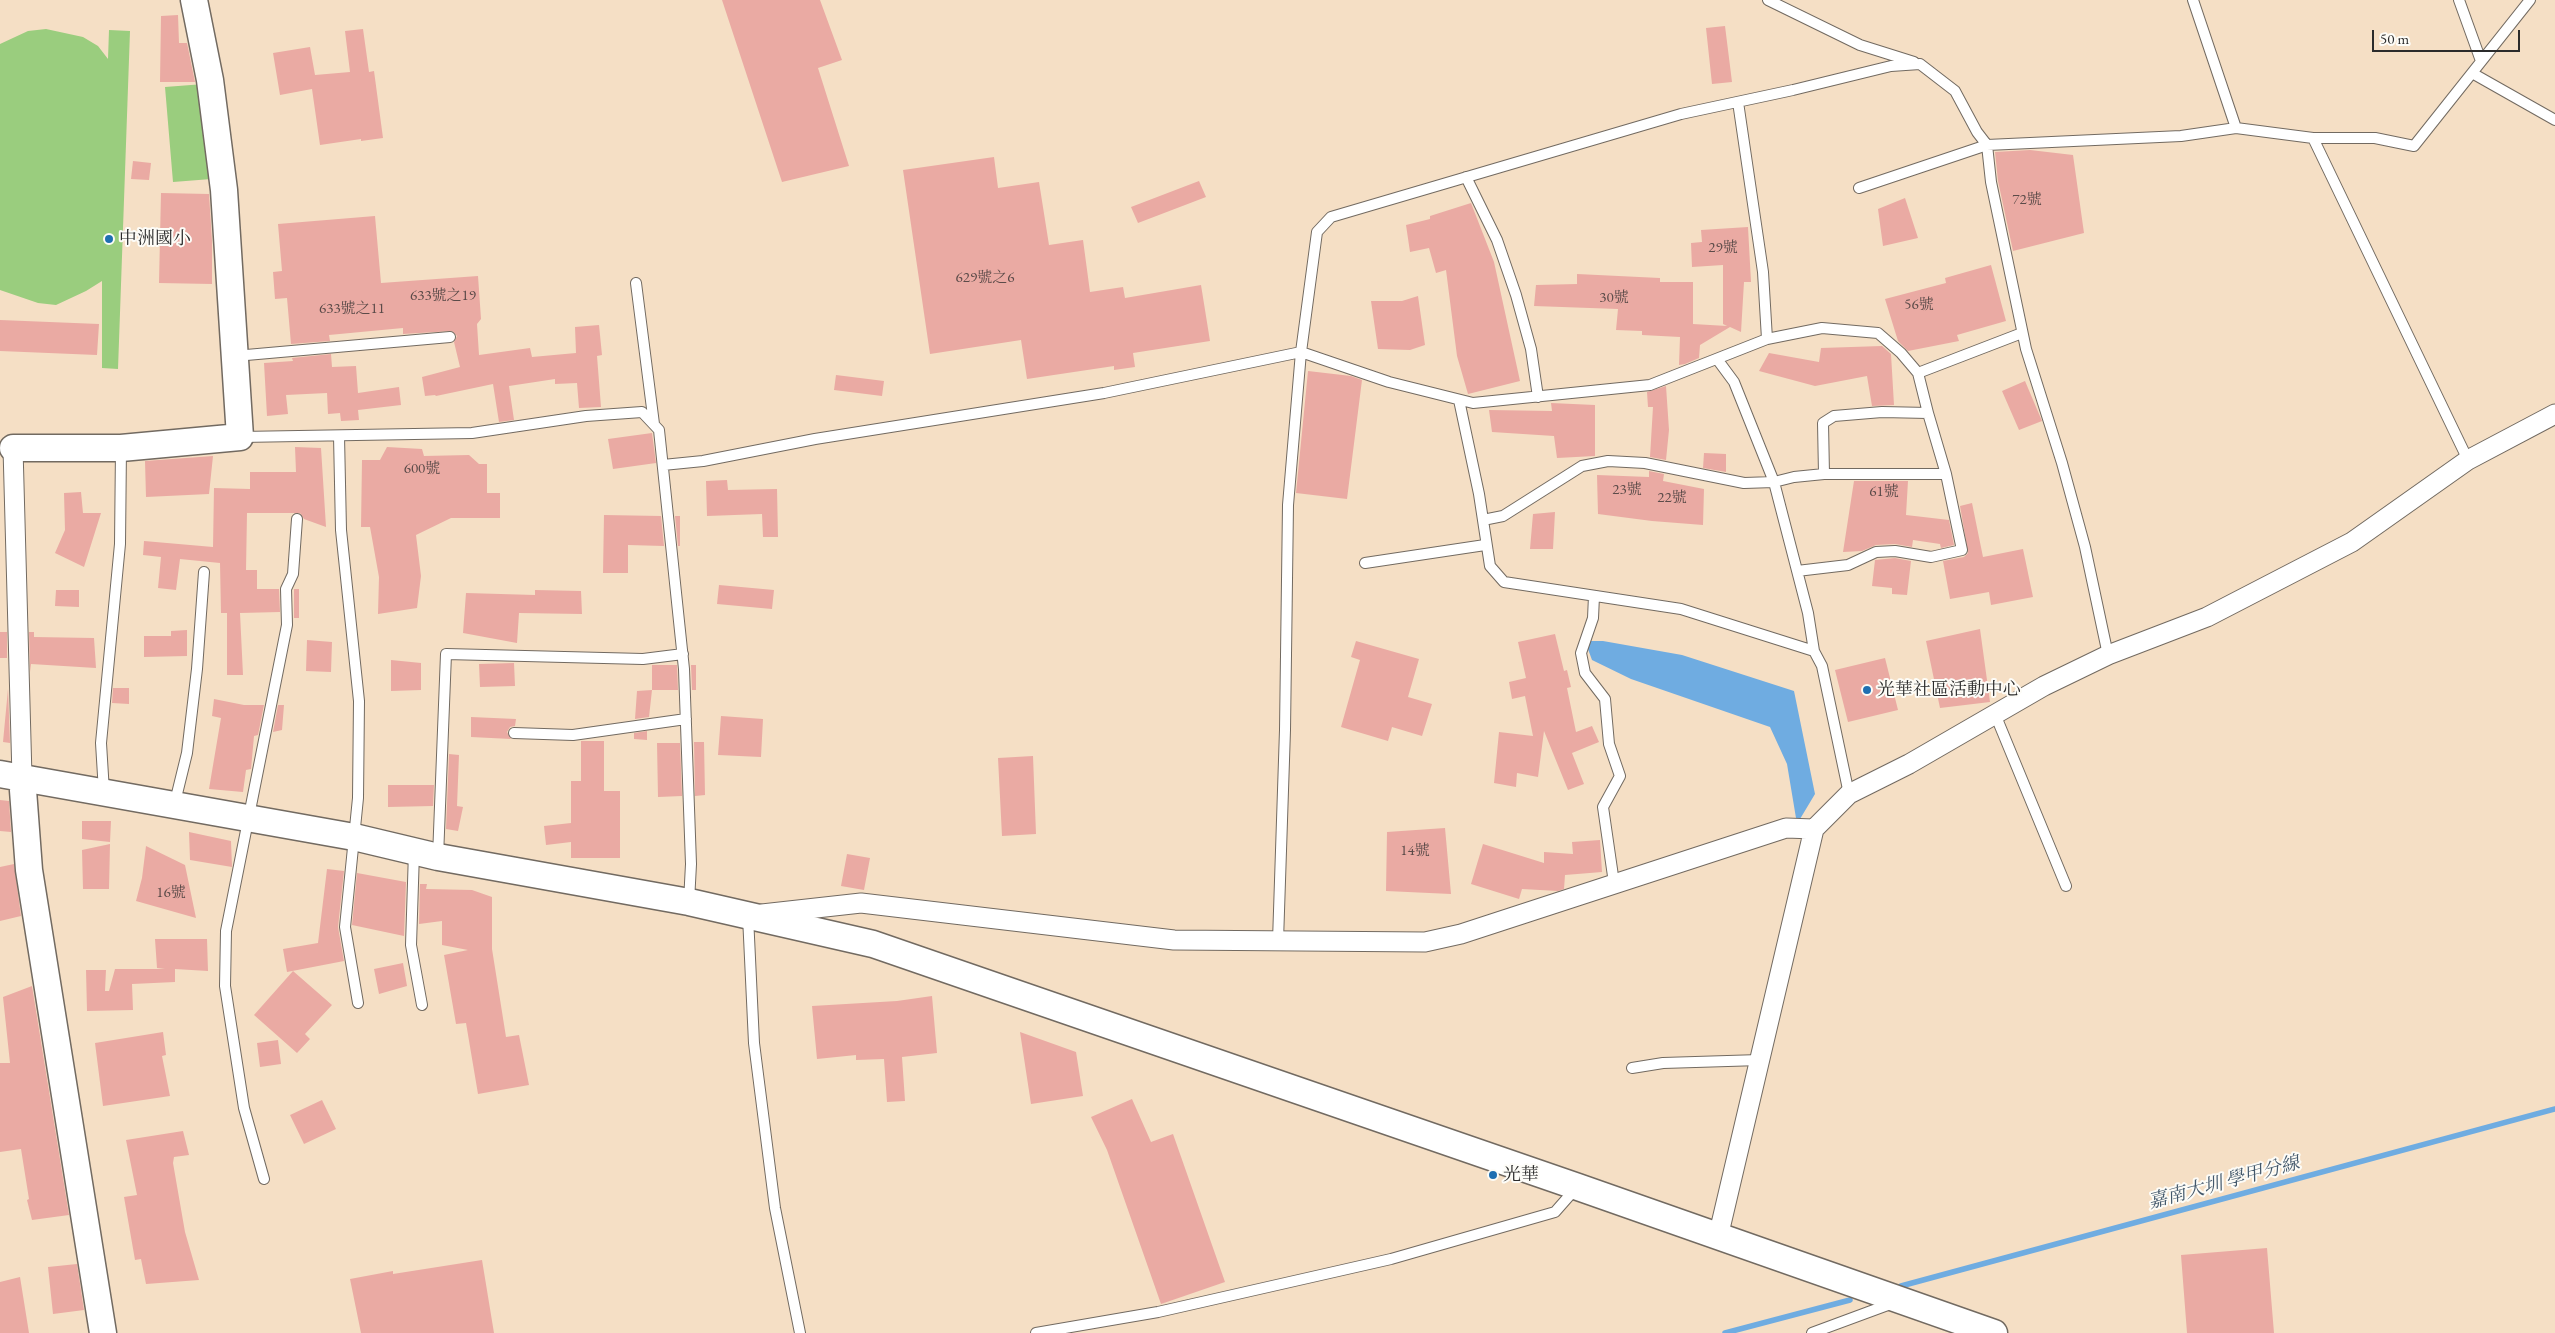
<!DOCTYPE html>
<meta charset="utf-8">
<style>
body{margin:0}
#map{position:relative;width:2555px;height:1333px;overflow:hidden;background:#f5dfc5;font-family:"EB Garamond",serif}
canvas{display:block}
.scale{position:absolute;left:2372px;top:30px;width:148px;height:22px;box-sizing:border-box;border:2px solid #2b2b2b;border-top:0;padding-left:6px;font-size:15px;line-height:18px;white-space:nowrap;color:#2b2b2b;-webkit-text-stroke:4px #fdfcf7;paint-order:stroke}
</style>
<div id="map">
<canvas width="2555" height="1333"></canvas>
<div class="scale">50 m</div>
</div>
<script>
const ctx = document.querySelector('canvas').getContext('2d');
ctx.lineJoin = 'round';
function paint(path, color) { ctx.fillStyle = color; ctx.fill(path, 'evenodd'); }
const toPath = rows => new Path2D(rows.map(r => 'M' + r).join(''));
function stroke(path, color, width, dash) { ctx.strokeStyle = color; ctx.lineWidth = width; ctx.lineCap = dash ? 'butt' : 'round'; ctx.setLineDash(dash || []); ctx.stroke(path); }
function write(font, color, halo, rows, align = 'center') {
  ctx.font = font + ' "EB Garamond","Noto Serif TC",serif'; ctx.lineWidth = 4; ctx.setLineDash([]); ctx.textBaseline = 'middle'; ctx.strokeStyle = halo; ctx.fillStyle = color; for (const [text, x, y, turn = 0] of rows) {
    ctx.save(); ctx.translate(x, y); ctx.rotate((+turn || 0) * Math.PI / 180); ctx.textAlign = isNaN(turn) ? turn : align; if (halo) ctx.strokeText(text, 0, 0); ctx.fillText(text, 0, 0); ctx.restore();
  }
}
paint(toPath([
 [46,29,83,37,98,46,108,59,109,30,130,31,118,369,102,368,102,281,86,291,56,305,38,303,0,290,0,44,28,31],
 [217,83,224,178,173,182,165,87]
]), '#9acd7e');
paint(toPath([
 [1585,641,1603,641,1682,655,1794,691,1815,794,1797,824,1787,764,1770,727,1631,679,1592,660]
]), '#6face1');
stroke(toPath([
 [1901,1286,2555,1109],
 [1725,1333,1850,1300]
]), '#6face1', 5.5);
paint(toPath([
 [722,0,820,0,842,60,818,68,849,166,782,182],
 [178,15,179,43,187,43,195,82,160,82,161,16],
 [1725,26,1732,82,1712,84,1706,28],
 [363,29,369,72,374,71,383,138,361,141,361,139,320,145,312,89,280,95,273,53,310,47,315,75,350,72,345,31],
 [2030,150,2073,155,2084,233,2013,251,1998,181,1995,152],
 [994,157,998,188,1039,182,1049,245,1083,240,1090,292,1123,287,1125,298,1201,285,1210,341,1133,353,1135,367,1114,370,1114,366,1027,379,1021,340,930,354,903,170],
 [133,161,151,163,149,180,131,179],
 [1199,181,1206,197,1138,223,1131,207],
 [161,193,209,194,212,241,212,284,159,283],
 [1905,198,1918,238,1883,246,1878,209],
 [1471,203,1494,262,1520,381,1468,394,1457,356,1446,270,1436,273,1429,248,1410,252,1406,225,1430,219,1430,216],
 [375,216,381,283,478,276,481,319,477,324,479,355,530,348,532,357,576,353,575,327,599,325,602,355,597,356,601,407,579,408,577,383,555,384,555,379,509,386,514,420,499,422,493,384,436,396,435,395,425,396,422,377,460,367,454,342,457,336,452,331,403,334,403,328,329,335,330,341,291,344,287,298,275,299,273,272,282,271,278,224],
 [1748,227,1751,282,1744,282,1741,332,1730,327,1700,345,1699,358,1685,364,1679,365,1680,337,1642,335,1642,331,1616,330,1618,309,1534,306,1536,285,1577,284,1577,274,1660,278,1660,282,1693,282,1693,324,1727,326,1723,324,1723,265,1692,267,1691,243,1702,242,1701,230],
 [1991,265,2006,321,1957,335,1959,341,1908,351,1898,341,1885,299,1946,283,1945,278],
 [1418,296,1425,345,1410,350,1378,349,1371,301,1402,301],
 [0,320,99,324,97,355,0,351],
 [1882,346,1891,354,1894,405,1872,406,1867,376,1815,386,1759,371,1769,353,1819,362,1821,348],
 [331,354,332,367,356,366,358,393,399,387,401,405,358,410,359,420,341,421,340,413,328,414,327,393,286,395,288,414,267,416,264,363,293,361,292,358],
 [1308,371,1351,376,1362,380,1347,499,1296,493],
 [836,375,884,381,882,396,834,390],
 [2025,381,2042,421,2019,430,2002,391],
 [1666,386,1669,430,1666,460,1650,457,1653,407,1648,407,1647,392],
 [1551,403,1595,405,1595,456,1557,458,1554,436,1492,432,1489,410,1552,411],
 [652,433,656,463,613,469,608,439],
 [295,447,321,448,326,527,304,519,300,513,247,513,246,570,257,570,257,589,279,589,280,612,240,613,243,675,227,675,227,613,221,613,220,563,180,559,176,590,158,588,161,557,143,555,144,541,213,547,214,488,250,489,250,472,296,472],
 [387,447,422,449,424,456,469,455,479,464,487,464,487,493,500,493,500,518,451,518,416,535,421,576,417,608,378,614,379,577,370,527,361,527,362,460,380,460],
 [1704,453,1726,454,1726,472,1703,468],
 [213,456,209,494,146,497,145,461],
 [1649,471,1664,474,1663,481,1704,489,1703,525,1652,521,1598,514,1597,475,1649,477],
 [727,480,728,490,777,489,778,537,763,537,762,514,707,516,706,481],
 [1854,481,1908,481,1906,515,1949,520,1954,545,1941,548,1940,544,1913,540,1912,547,1895,544,1876,545,1862,551,1843,552],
 [81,492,83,513,101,513,84,567,55,553,65,530,64,493],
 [1972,503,1983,557,2023,549,2033,597,1991,605,1989,592,1950,599,1943,561,1964,557,1968,553,1960,506],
 [1555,512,1553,549,1530,549,1533,514],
 [604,515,661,516,664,546,628,545,628,573,603,573],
 [675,516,680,516,680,546,678,546],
 [1895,558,1911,561,1907,595,1892,594,1892,588,1872,586,1875,560],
 [719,585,774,590,772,609,717,604],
 [294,589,299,589,299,618,294,618],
 [56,590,79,590,79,607,55,606],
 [535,590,581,591,582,614,519,613,517,643,463,633,466,593,535,595],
 [1980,629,1990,702,1940,708,1926,641],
 [187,630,187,656,144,657,144,636,171,636,171,631],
 [0,632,7,632,7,658,0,658],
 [29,632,34,632,34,637,94,638,96,668,31,664,30,672],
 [1555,634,1564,671,1567,670,1571,687,1567,688,1576,732,1592,726,1599,742,1572,753,1584,784,1568,790,1544,731,1538,777,1517,773,1516,787,1494,783,1499,732,1533,736,1525,696,1512,699,1509,682,1526,678,1518,642],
 [307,640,332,642,331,672,306,671],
 [1356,641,1419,659,1408,697,1432,704,1422,736,1392,727,1388,741,1341,727,1360,660,1351,657],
 [1885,658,1898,710,1848,722,1835,670],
 [391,660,421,663,421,690,391,691],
 [514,663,515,686,480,687,479,664],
 [652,665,677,665,678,690,652,690],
 [691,665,696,665,696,690,692,690],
 [113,688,129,688,129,704,112,703],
 [8,689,10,743,3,742],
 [652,690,649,717,635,719,637,691],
 [214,699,244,705,264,705,258,735,254,736,251,769,246,770,243,792,209,789,221,718,212,716],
 [278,705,284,705,282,730,273,732],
 [721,716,763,719,761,757,718,755],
 [471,717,516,719,515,726,510,727,507,732,511,739,471,737],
 [647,731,647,740,634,739,634,733],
 [581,741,604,741,604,791,620,791,620,858,571,858,571,842,546,845,544,826,571,823,571,781,581,781],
 [694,742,704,742,705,795,695,796],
 [657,743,680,743,682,796,658,797],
 [449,754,459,755,457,806,463,807,458,831,446,829],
 [1033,756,1036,834,1002,836,998,758],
 [388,785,434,785,433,806,388,807],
 [0,800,9,801,11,832,0,831],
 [82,821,111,821,110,842,82,839],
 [1445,828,1451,894,1386,891,1387,832],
 [189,832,231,841,232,867,190,860],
 [1600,840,1602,872,1565,875,1564,889,1558,891,1522,889,1519,899,1471,884,1483,844,1544,863,1544,852,1573,854,1572,842],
 [110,844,109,889,83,889,82,850],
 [146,846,185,865,196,918,136,901,142,878],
 [847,854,870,858,864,890,841,886],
 [14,864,21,916,0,921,0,867],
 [327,869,344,871,338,927,344,961,287,972,283,949,318,943],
 [357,873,406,882,404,936,352,925],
 [420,884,427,884,426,889,472,890,492,897,492,949,506,1037,519,1035,529,1085,478,1094,466,1023,456,1024,444,955,468,950,442,945,442,921,419,924],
 [155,939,207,939,208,971,175,969,175,982,132,984,133,1010,87,1011,86,970,106,970,105,991,109,991,115,969,165,969,157,968],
 [403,963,407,986,379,994,374,969],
 [293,971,332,1005,305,1034,310,1039,297,1053,254,1015],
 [32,986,69,1215,32,1220,27,1200,29,1199,21,1149,0,1152,0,1063,10,1063,3,997],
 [932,996,937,1053,902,1057,905,1101,887,1102,884,1059,856,1060,856,1055,817,1059,812,1006,897,1001],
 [163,1032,166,1055,162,1056,170,1096,103,1106,95,1043],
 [1020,1032,1076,1052,1083,1096,1031,1104],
 [278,1040,281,1064,260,1067,257,1043],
 [1132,1099,1151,1142,1173,1134,1225,1282,1161,1304,1107,1150,1091,1117],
 [322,1100,336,1129,304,1144,290,1115],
 [183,1131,189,1155,174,1157,173,1163,185,1232,199,1280,146,1284,141,1259,135,1260,124,1197,137,1195,126,1140],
 [2267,1248,2274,1333,2187,1333,2181,1255],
 [482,1260,494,1333,361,1333,350,1279,393,1271,393,1274],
 [77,1264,84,1310,53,1314,48,1267],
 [20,1277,29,1333,0,1333,0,1282]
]), '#eaaaa3');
const lane = toPath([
 [1768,0,1860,45,1914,62],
 [2193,0,2236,128],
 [2459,0,2481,61],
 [2472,73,2555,120],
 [1738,102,1763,272,1767,339],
 [2313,138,2468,460],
 [1466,177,1497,240,1516,295,1531,349,1538,397],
 [1859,188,1987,145,2181,136,2236,128,2313,138,2375,138,2414,146,2530,0],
 [636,283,654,424],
 [235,356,450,337],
 [1717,359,1734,382,1774,482,1808,613,1814,651],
 [1459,400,1479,494,1490,566,1504,582,1681,609,1814,651,1822,666,1849,794],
 [339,436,341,530,359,701,358,798,345,927,358,1003],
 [241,437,472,433,586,416,642,412,659,430,684,669,691,864,689,902],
 [663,465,703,461,815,439,1104,393,1301,352,1389,382,1473,403,1650,385,1767,339,1822,328,1878,333,1901,353,1918,373,2022,333],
 [1824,474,1823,423,1834,416,1882,412,1928,413,1918,373],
 [1483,520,1503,516,1582,466,1608,461,1645,463,1744,483,1774,482,1794,477,1824,474,1946,474],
 [1365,563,1485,545],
 [1797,571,1848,565,1876,552,1895,551,1931,557,1962,550,1946,474,1928,413],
 [1594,596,1593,618,1581,653,1585,673,1605,699,1609,744,1620,776,1603,807,1614,883],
 [1995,714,2066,886],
 [514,733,573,735,686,719],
 [104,792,101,743,120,544,121,448],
 [174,806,187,753,197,669,204,572],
 [414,852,411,945,422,1005],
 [438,857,446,654,643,659,683,654],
 [748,916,754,1043,775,1208,800,1333],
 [1278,941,1285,730,1288,505,1301,352,1317,232,1331,217,1681,114,1793,90,1891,66,1920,64,1955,91,1977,132,1987,145,1991,182,2026,349,2062,463,2085,547,2108,655],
 [1632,1068,1663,1063,1760,1060],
 [264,1179,244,1108,225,986,226,931,287,625,286,589,293,574,297,519],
 [1036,1333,1158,1312,1391,1259,1555,1212,1577,1187],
 [1812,1333,1893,1303]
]);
const street = toPath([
 [13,448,22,777],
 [762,914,861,903,1174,940,1425,942,1461,934,1786,828,1814,829,1849,794,1909,764,2044,686,2108,655,2207,617,2352,542,2468,460,2555,414],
 [1718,1237,1814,829]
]);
const secondary = toPath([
 [13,448,121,448,240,437,224,190,210,80,194,0],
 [0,774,354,837,438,857,689,902,873,944,1578,1187,1994,1333],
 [22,777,29,870,103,1333]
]);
stroke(lane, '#726a61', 12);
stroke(street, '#726a61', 21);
stroke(secondary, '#726a61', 29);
stroke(lane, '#fff', 10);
stroke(street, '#fff', 19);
stroke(secondary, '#fff', 26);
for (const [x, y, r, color] of [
 [109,239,5,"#1f6fb2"],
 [1867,690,5,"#1f6fb2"],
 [1493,1175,5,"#1f6fb2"]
]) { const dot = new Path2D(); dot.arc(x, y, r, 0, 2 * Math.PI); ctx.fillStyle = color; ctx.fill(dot); stroke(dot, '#fdfcf7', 2); }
write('15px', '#5b4b49', null, [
 ["72號",2027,200],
 ["29號",1723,248],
 ["629號之6",985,278],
 ["633號之19",443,296],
 ["30號",1614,298],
 ["56號",1919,305],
 ["633號之11",352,309],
 ["600號",422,469],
 ["23號",1627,490],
 ["61號",1884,492],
 ["22號",1672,498],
 ["14號",1415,851],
 ["16號",171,893]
]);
write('18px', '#2b2b2b', '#fdfcf7', [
 ["中洲國小",119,239],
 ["光華社區活動中心",1877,690],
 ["光華",1503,1175]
], 'left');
write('italic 19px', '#43586b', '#fdfcf7', [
 ["嘉南大圳 學甲分線",2224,1183,-15]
]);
</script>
